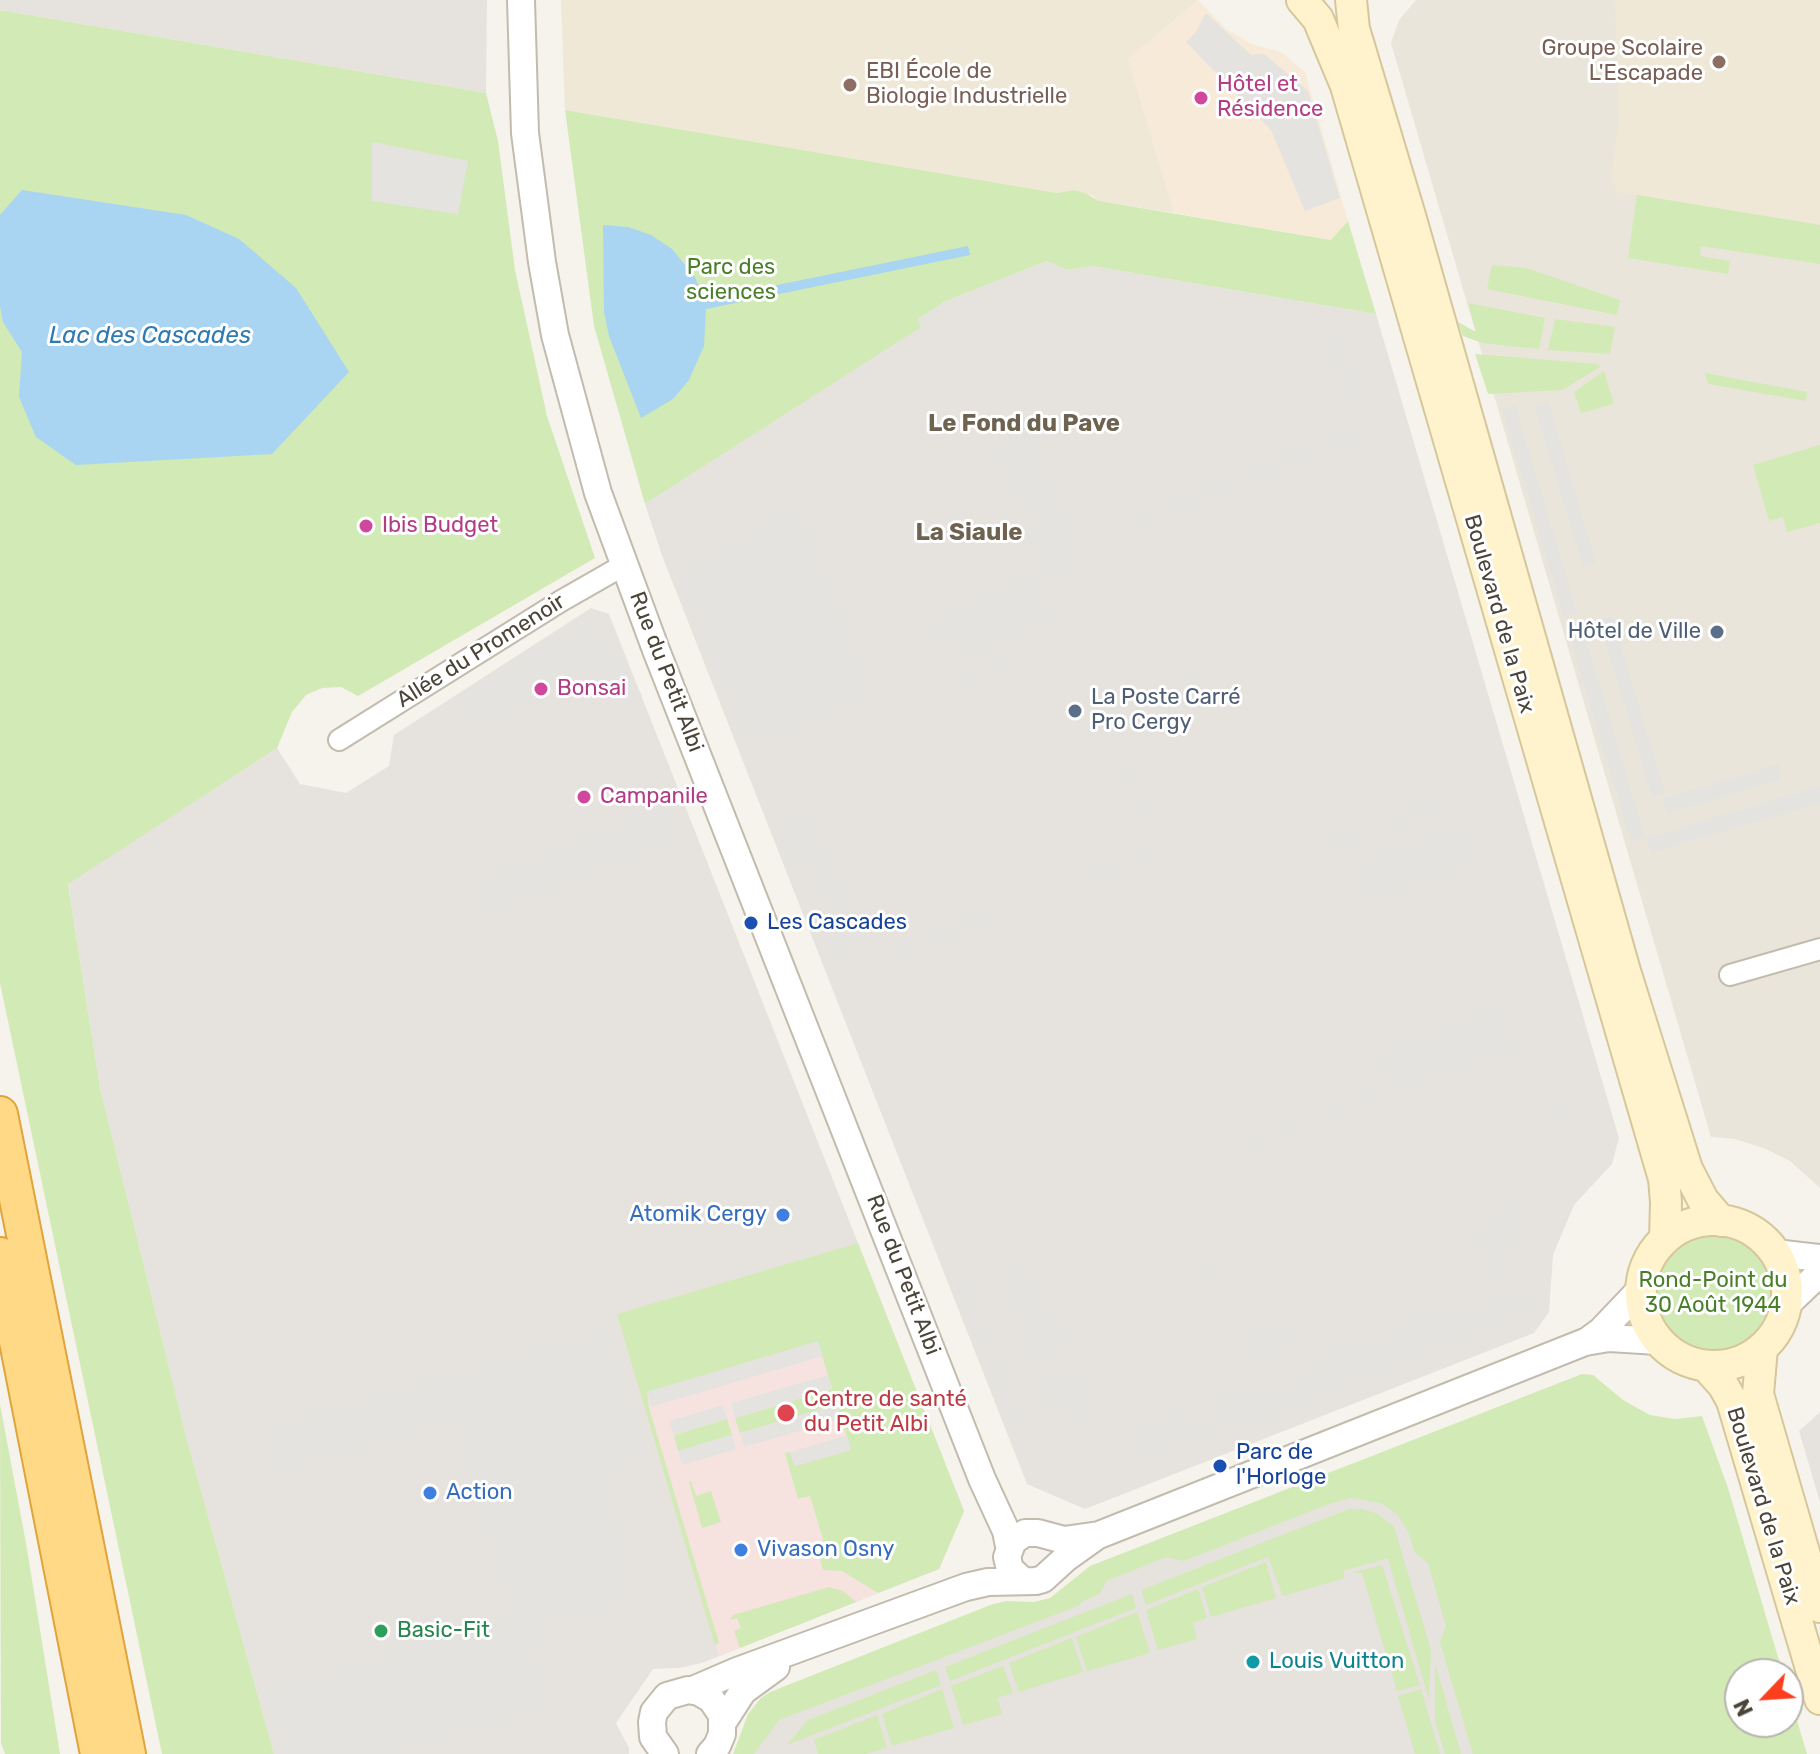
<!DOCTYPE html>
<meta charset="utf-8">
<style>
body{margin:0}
#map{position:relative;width:1820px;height:1754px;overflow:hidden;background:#f6f3ec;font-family:Rubik,sans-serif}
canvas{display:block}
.north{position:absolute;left:1724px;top:1658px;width:80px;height:80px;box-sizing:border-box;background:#fff;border:2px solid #b7b4b0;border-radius:50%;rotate:245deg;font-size:22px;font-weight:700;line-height:32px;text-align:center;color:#4b4439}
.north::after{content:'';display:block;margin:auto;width:28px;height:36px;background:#fc3f1d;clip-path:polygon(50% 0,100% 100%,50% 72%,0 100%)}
</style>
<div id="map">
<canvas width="1820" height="1754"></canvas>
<div class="north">N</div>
</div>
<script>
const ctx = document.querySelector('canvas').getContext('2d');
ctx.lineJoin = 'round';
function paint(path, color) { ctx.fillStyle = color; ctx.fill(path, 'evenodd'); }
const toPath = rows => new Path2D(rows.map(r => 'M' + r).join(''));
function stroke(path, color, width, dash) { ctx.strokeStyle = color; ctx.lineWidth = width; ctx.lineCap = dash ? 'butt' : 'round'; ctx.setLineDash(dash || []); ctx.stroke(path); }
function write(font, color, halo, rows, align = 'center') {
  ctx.font = font + ' Rubik,sans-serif'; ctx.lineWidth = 6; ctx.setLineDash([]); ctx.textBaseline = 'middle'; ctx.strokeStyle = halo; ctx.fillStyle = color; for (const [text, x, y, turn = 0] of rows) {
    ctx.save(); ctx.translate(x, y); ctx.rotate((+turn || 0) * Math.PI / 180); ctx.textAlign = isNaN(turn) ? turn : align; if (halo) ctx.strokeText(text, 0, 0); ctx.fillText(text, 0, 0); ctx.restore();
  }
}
paint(toPath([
 [1416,0,1820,0,1820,1188,1790,1161,1766,1149,1735,1139,1711,1137,1391,43,1399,20]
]), '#eae5da');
paint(toPath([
 [1198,0,1226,29,1252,44,1281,52,1305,72,1348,221,1332,240,1174,213,1128,59]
]), '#f7ead8');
paint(toPath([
 [0,0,487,0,486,93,0,10],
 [1047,261,1067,270,1092,266,1376,314,1619,1138,1612,1164,1574,1205,1553,1255,1549,1312,1534,1333,1085,1509,1027,1484,663,558,645,504,920,327,918,319,946,301],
 [591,608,609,614,964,1511,939,1569,702,1663,679,1668,653,1669,616,1723,629,1748,629,1754,274,1754,187,1440,100,1088,68,883,277,748,300,784,346,793,389,766,394,735],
 [1563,1395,1740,1674,1740,1722,1788,1722,1798,1754,739,1754,750,1719,1009,1628,1094,1579],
 [1820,1412,1820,1502,1799,1431]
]), '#e6e2dd');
paint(toPath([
 [561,0,1198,0,1128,59,1174,213,1099,201,1093,196,1074,190,1057,193,565,110],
 [1615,0,1820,0,1820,225,1617,192,1611,176,1619,123]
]), '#efe8d6');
paint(toPath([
 [858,1243,964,1511,939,1569,719,1656,617,1314]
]), '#f6e3e0');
paint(toPath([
 [0,10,486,93,498,141,515,270,547,416,595,558,358,696,341,687,322,688,306,695,292,712,277,748,68,884,100,1088,187,1440,274,1754,162,1754,0,983],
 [565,110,1057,193,1074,190,1085,193,1099,201,1331,240,1348,221,1376,314,1092,266,1067,270,1047,261,946,301,918,319,921,327,645,504,594,326],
 [1637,195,1820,225,1820,264,1701,246,1700,256,1730,261,1728,274,1628,258],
 [1492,265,1526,268,1620,300,1617,315,1487,289],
 [1468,303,1545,318,1539,349,1482,343,1463,336,1458,322,1476,332],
 [1555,319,1615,327,1610,354,1548,350],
 [1475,354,1598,364,1600,367,1562,390,1488,394],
 [1604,371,1614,404,1581,413,1574,392],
 [1705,373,1807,392,1806,401,1708,384],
 [1820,445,1820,523,1787,532,1783,517,1769,521,1753,465],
 '1651 1293a62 62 0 1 1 124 0a62 62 0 1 1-124 0Z',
 [858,1243,964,1511,939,1569,878,1593,842,1571,823,1570,820,1559,828,1556,810,1496,798,1499,785,1453,790,1452,795,1466,851,1450,837,1405,740,1433,735,1418,832,1389,818,1342,647,1392,649,1408,719,1643,715,1645,617,1314],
 [1582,1374,1593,1375,1623,1400,1650,1415,1675,1419,1702,1416,1728,1488,1783,1674,1740,1674,1740,1722,1788,1722,1788,1690,1807,1754,1473,1754,1440,1642,1446,1626,1428,1563,1415,1553,1408,1531,1397,1514,1381,1503,1351,1498,1326,1505,1184,1561,1166,1557,1107,1581,1099,1594,1083,1601,1078,1606,779,1720,754,1754,733,1754,748,1714,761,1698,770,1692,993,1604,1007,1601,1034,1602,1050,1598,1090,1566],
 [0,1404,27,1549,60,1754,5,1754,1,1743],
 [727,1419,732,1435,678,1451,674,1435],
 [691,1481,696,1496,711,1491,721,1522,702,1528,689,1482],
 [1349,1509,1363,1509,1378,1514,1394,1527,1431,1650,1429,1700,1388,1558,1343,1571,1345,1578,1283,1596,1268,1557,1146,1605,1141,1590],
 [1266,1562,1276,1598,1211,1617,1202,1587],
 [1382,1565,1420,1685,1397,1691,1362,1573,1351,1573],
 [829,1587,843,1591,856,1602,740,1648,734,1631,741,1628,737,1618,730,1620,733,1615],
 [1198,1589,1207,1618,1193,1623,1197,1639,1158,1650,1146,1610],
 [1132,1594,1136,1608,950,1681,945,1667],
 [1137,1612,1150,1653,1087,1671,1076,1637],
 [1072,1638,1083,1672,1019,1692,1009,1663],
 [1435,1663,1461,1754,1445,1754,1435,1721],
 [1003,1666,1013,1693,997,1698,1002,1714,963,1725,951,1686],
 [936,1670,941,1685,787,1745,808,1720],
 [942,1689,954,1728,892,1746,882,1714],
 [1421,1689,1440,1754,1415,1754,1398,1696],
 [877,1715,887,1748,865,1754,818,1754,814,1740]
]), '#d2eab5');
paint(toPath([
 [1206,13,1251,55,1264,54,1308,91,1340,198,1305,211,1271,130,1186,42,1196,32],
 [372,142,468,161,458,214,372,201],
 [1338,324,1365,397,1348,403,1321,330],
 [1548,401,1596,563,1583,567,1534,405],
 [1515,405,1577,612,1564,616,1502,409],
 [1025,409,1081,549,1071,554,1079,571,1044,586,1058,622,969,658,962,642,936,652,922,618,1040,570,1023,529,1040,523,1035,511,1018,517,990,449,1007,442,998,420],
 [1381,415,1388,431,1143,528,1136,512],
 [985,434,989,444,927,468,923,457],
 [797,499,878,699,749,750,677,574],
 [589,615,642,695,617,708,588,668,476,736,456,699],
 [1612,616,1665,793,1652,797,1599,620],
 [1583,630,1645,837,1631,841,1569,634],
 [1177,631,1193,631,1193,709,1177,709],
 [1031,644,1036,657,953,692,947,679],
 [1102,680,1129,750,1115,756,1088,685],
 [1133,763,1159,827,1146,833,1120,768],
 [1778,764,1782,779,1667,814,1663,799],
 [1820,786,1820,803,1651,853,1646,838],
 [1452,790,1457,806,1386,832,1380,816],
 [673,800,686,841,481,918,469,881],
 [811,801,868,945,831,960,819,926,831,921,817,886,803,891,798,879,811,874,808,865,793,871,772,816],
 [1467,820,1482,863,1365,905,1349,862],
 [1368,822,1374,836,1333,852,1327,838],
 [1149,845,1155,860,1077,890,1072,874],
 [999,903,1005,918,898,962,892,947],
 [1503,1002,1520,1049,1396,1094,1384,1064,1369,1069,1363,1053],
 [1378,1085,1383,1099,1327,1121,1322,1107],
 [1561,1092,1577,1146,1563,1150,1547,1096],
 [1317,1111,1321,1123,1240,1153,1235,1141],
 [1519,1190,1533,1208,1517,1234,1514,1250,1504,1249,1510,1281,1487,1292,1478,1267,1475,1239,1481,1210,1497,1211,1506,1197],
 [1197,1235,1215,1281,1201,1287,1183,1240],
 [1026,1262,1032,1277,1045,1273,1052,1292,1040,1297,1043,1304,1056,1300,1075,1350,1030,1367,995,1274],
 [965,1268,1036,1448,1022,1453,952,1273],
 [1520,1280,1538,1295,1529,1309,1515,1318,1248,1429,1244,1420,1142,1463,1128,1427,1181,1407,1188,1421,1222,1408,1217,1393,1239,1384,1246,1398,1318,1370,1313,1355,1371,1333,1377,1346,1393,1340,1388,1325,1457,1297,1463,1313,1490,1301],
 [1285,1315,1299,1349,1250,1370,1236,1336],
 [610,1325,651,1459,605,1475,637,1586,624,1594,625,1608,604,1615,555,1612,536,1654,552,1709,400,1754,283,1754,263,1688,509,1617,452,1425,273,1476,258,1426],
 [818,1341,823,1356,651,1407,647,1392],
 [1078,1366,1101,1420,1077,1431,1068,1410,1051,1417,1035,1379,1063,1367,1066,1372],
 [828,1375,832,1389,735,1418,731,1403],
 [837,1404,841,1419,744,1447,740,1433],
 [723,1405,727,1419,674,1435,669,1421],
 [732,1435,736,1449,682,1465,678,1451],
 [847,1435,851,1450,794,1466,790,1452]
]), '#e5e3e0');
paint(toPath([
 [22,190,186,215,239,239,296,288,349,372,272,454,76,465,36,437,19,397,22,352,3,322,0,306,0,215],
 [603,225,628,227,651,235,672,249,695,277,704,300,968,246,970,255,706,309,704,346,689,380,673,399,641,418,609,336,604,312]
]), '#a9d4f2');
const minor = toPath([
 [339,740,561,601,624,565],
 [1730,975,1820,949]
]);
const tertiary = toPath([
 [521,0,525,133,542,262,555,335,598,493,656,650,982,1479,1006,1531,1009,1546],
 [1775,1253,1820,1258],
 [1786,1305,1820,1273],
 [1586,1342,1601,1331,1641,1289],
 [1022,1580,1010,1569,1007,1557,1013,1541,1025,1533,1038,1533,1064,1540,1099,1535,1585,1342,1609,1338,1658,1341],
 [693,1690,737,1671,966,1587,988,1582,1036,1581,1043,1579,1066,1558,1094,1538],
 [723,1722,743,1691,776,1667],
 [665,1754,653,1737,652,1722,654,1712,667,1696,688,1690,699,1692,711,1699,722,1715,722,1734,717,1746,710,1754]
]);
const secondary = toPath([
 [1302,0,1318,19,1346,86,1664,1179,1666,1202,1665,1239],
 [1351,0,1354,29,1411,219,1625,971,1687,1169,1703,1200,1721,1221],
 '1641 1293a73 73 0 1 1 146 0a73 73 0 1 1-146 0Z',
 [1762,1348,1758,1394,1820,1607],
 [1706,1366,1723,1385,1732,1401,1820,1699]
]);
const trunk = toPath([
 [0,1114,128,1754],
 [0,1255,98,1754]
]);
stroke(minor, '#c2bbae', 24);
stroke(tertiary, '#c2bbae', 30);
stroke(secondary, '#d6c79b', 34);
stroke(trunk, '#e0a43c', 38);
stroke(minor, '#fff', 20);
stroke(tertiary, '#fff', 26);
stroke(secondary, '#fff3cd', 30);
stroke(trunk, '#ffd985', 34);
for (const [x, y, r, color] of [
 [1719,62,8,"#8d6e63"],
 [850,85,8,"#8d6e63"],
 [1201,98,8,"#d1479c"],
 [366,526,8,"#d1479c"],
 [1717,632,8,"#5c6f8a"],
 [541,689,8,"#d1479c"],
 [1075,711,8,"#5c6f8a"],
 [584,797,8,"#d1479c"],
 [751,923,8,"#1a4fb4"],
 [783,1215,8,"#3f7fe0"],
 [786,1413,10,"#e0444e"],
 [1220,1466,8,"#1a4fb4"],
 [430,1493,8,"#3f7fe0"],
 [741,1550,8,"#3f7fe0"],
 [381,1631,8,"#2e9e5b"],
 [1253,1662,8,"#0f9aa8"]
]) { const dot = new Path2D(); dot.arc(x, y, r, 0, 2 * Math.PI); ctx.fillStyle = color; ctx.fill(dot); stroke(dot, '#fff', 3); }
write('22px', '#785e54', '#fff', [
 ["Groupe Scolaire",1703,49],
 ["L'Escapade",1703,74],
 ["EBI École de",866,72,"left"],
 ["Biologie Industrielle",866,97,"left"]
], 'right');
write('22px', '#b23c85', '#fff', [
 ["Hôtel et",1217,85],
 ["Résidence",1217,110],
 ["Ibis Budget",382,526],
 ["Bonsai",557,689],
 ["Campanile",600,797]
], 'left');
write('22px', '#4a7f2a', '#fff', [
 ["Parc des",731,268],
 ["sciences",731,293],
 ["Rond-Point du",1713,1281],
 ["30 Août 1944",1713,1306]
]);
write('22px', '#4b4439', '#fff', [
 ["Boulevard de la Paix",1499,614,74],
 ["Allée du Promenoir",481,651,-32],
 ["Rue du Petit Albi",666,672,69],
 ["Rue du Petit Albi",903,1275,69],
 ["Boulevard de la Paix",1763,1506,73]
]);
write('22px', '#4e5e75', '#fff', [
 ["Hôtel de Ville",1701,632],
 ["La Poste Carré",1091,698,"left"],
 ["Pro Cergy",1091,723,"left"]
], 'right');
write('22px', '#164399', '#fff', [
 ["Les Cascades",767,923],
 ["Parc de",1236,1453],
 ["l'Horloge",1236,1478]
], 'left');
write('22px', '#366cbe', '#fff', [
 ["Atomik Cergy",767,1215,"right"],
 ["Action",446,1493],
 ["Vivason Osny",757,1550]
], 'left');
write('22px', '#be3a42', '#fff', [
 ["Centre de santé",804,1400],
 ["du Petit Albi",804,1425]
], 'left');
write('22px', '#27864d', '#fff', [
 ["Basic-Fit",397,1631]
], 'left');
write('22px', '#0d838f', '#fff', [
 ["Louis Vuitton",1269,1662]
], 'left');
write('italic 24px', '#2e7ab2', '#fff', [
 ["Lac des Cascades",150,336]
]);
write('bold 24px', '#6e6250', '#fff', [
 ["Le Fond du Pave",1024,424],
 ["La Siaule",969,533]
]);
</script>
